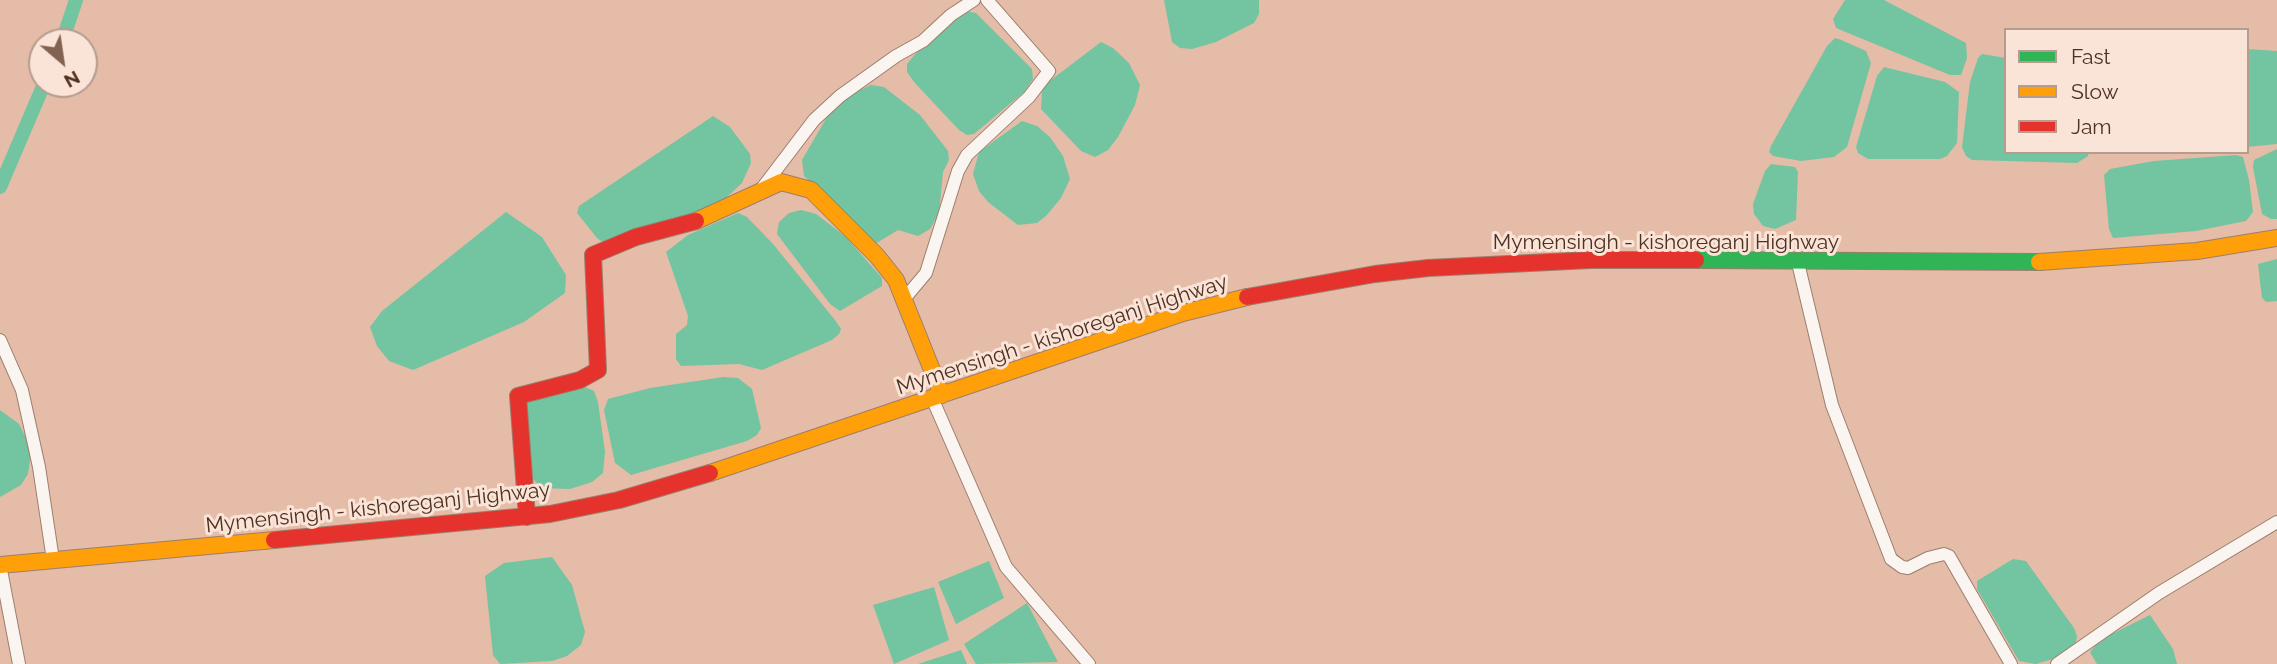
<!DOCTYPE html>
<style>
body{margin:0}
#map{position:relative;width:2277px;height:664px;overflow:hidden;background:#e4bca7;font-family:Raleway,sans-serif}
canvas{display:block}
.legend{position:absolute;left:2004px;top:28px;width:245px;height:126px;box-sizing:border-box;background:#fae3d7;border:2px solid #b59c8e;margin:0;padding:9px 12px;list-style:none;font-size:21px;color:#4e3121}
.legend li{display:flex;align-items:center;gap:14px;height:35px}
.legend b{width:35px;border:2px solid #b59c8e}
.north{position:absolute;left:28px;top:28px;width:70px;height:70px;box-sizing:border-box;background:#fae3d7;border:2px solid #b59c8e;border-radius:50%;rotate:151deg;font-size:19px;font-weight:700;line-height:28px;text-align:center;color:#4e3121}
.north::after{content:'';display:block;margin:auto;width:24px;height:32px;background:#826250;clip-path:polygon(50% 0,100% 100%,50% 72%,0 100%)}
</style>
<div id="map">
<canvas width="2277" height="664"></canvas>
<ul class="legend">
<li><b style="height:9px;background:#30b455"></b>Fast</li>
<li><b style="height:9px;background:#ff9f0a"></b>Slow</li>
<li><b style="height:9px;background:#e5322d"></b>Jam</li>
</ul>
<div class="north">N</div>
</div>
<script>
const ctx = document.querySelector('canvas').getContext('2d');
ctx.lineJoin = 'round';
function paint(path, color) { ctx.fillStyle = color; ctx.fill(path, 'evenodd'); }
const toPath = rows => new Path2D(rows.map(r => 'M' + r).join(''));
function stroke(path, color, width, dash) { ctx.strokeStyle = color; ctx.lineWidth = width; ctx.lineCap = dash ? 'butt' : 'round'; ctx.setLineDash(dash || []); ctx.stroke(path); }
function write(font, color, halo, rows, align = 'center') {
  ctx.font = font + ' Raleway,sans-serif'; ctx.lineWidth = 6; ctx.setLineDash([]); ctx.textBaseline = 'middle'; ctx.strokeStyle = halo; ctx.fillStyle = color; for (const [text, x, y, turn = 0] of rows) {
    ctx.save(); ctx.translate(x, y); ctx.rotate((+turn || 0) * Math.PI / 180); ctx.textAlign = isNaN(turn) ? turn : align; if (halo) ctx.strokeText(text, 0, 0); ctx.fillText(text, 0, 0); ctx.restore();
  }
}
paint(toPath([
 [1164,0,1259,0,1259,14,1254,23,1216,42,1192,49,1180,48,1172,42],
 [1845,0,1884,0,1966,43,1967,58,1961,75,1950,75,1836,28,1833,19],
 [965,11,976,13,1032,69,1033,79,1024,92,974,134,967,135,959,130,914,82,907,72,907,64,922,46],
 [1839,39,1866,51,1871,63,1847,147,1834,157,1801,161,1773,156,1769,152,1771,146,1827,46,1835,38],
 [1101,42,1113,48,1129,63,1140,85,1135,105,1118,137,1108,150,1095,157,1081,151,1041,109,1042,91,1047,83],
 [2247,49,2277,51,2277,144,2247,147],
 [1982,54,2006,58,2006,152,2089,152,2088,156,2077,163,1972,160,1966,156,1962,147,1970,82,1978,58],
 [1884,67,1945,82,1959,92,1957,143,1947,156,1940,159,1868,159,1858,153,1856,147,1877,76],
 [871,85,884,87,920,115,948,151,949,160,943,172,939,213,930,229,918,236,898,230,875,244,804,176,802,160,831,110,849,95],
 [713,116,730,127,750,154,751,163,742,183,713,210,604,243,597,238,577,213,579,206],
 [1022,121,1037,126,1050,137,1063,156,1070,179,1061,198,1046,216,1037,223,1018,225,988,202,979,191,973,174,979,152],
 [2277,149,2277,219,2271,219,2262,214,2253,167,2254,160],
 [2236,155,2243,157,2249,180,2253,212,2246,221,2196,231,2113,238,2109,229,2104,175,2110,169,2154,161],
 [1771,164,1795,167,1798,172,1796,220,1775,229,1763,226,1754,214,1753,204,1765,171],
 [801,210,816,214,845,236,882,278,882,286,840,311,830,304,777,234,779,222,789,213],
 [506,212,542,237,566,275,565,293,524,322,413,370,389,361,377,346,370,327,382,311],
 [738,213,747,217,773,244,835,320,841,329,839,334,832,340,762,370,739,364,681,366,676,359,676,334,687,325,688,316,666,252,688,235],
 [2277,259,2277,301,2266,302,2262,298,2258,264],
 [723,377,738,378,752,389,761,428,757,435,747,441,631,475,615,463,604,410,608,399,650,388],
 [585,387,594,391,598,402,605,452,603,473,592,482,570,489,542,488,529,475,524,403],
 [0,410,19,424,29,444,30,460,28,474,21,485,0,497],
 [552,557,572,585,585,632,581,645,567,656,552,661,500,664,493,655,485,576,504,563],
 [2013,559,2026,561,2074,628,2077,636,2075,647,2060,657,2036,664,2019,661,1977,589,1977,581],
 [989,561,1004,598,956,624,938,582],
 [934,587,949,640,894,664,873,605],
 [1027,603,1058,662,976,664,964,644],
 [2150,615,2173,649,2177,664,2097,664,2090,652,2100,640],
 [961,650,967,664,918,664]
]), '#73c4a1');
stroke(toPath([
 [62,42,76,0],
 [0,187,44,84]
]), '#73c4a1', 14);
const street = toPath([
 [760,191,814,120,840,96,896,56,923,41,951,15,974,0],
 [1798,263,1832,405,1891,559,1902,567,1908,568,1928,558,1944,554,1949,556,2011,664],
 [905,298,926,273,958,171,967,155,1029,97,1049,71,987,0],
 [0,340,22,390,39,467,53,560],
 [932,398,1006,567,1089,664],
 [0,565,19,664],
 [2057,664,2159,593,2277,522]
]);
const fast = toPath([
 [1696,260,2039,262]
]);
const slow = toPath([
 [696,221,781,182,811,190,877,256,896,280,942,395],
 [2039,262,2197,251,2277,238],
 [710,473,1183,313,1247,297],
 [0,565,274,540]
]);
const jam = toPath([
 [1247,297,1375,274,1428,268,1591,260,1696,260],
 [527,517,518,396,580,380,598,370,593,255,636,237,696,221],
 [274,540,550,514,619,500,710,473]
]);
stroke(street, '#9c7e6d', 14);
stroke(fast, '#9c7e6d', 18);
stroke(slow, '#9c7e6d', 18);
stroke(jam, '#9c7e6d', 18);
stroke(street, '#fbf5f2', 12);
stroke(fast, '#30b455', 16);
stroke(slow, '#ff9f0a', 16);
stroke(jam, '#e5322d', 16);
write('21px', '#4e3121', '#fae3d7', [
 ["Mymensingh - kishoreganj Highway",1666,243],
 ["Mymensingh - kishoreganj Highway",1062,335,-18],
 ["Mymensingh - kishoreganj Highway",378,508,-6]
]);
</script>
